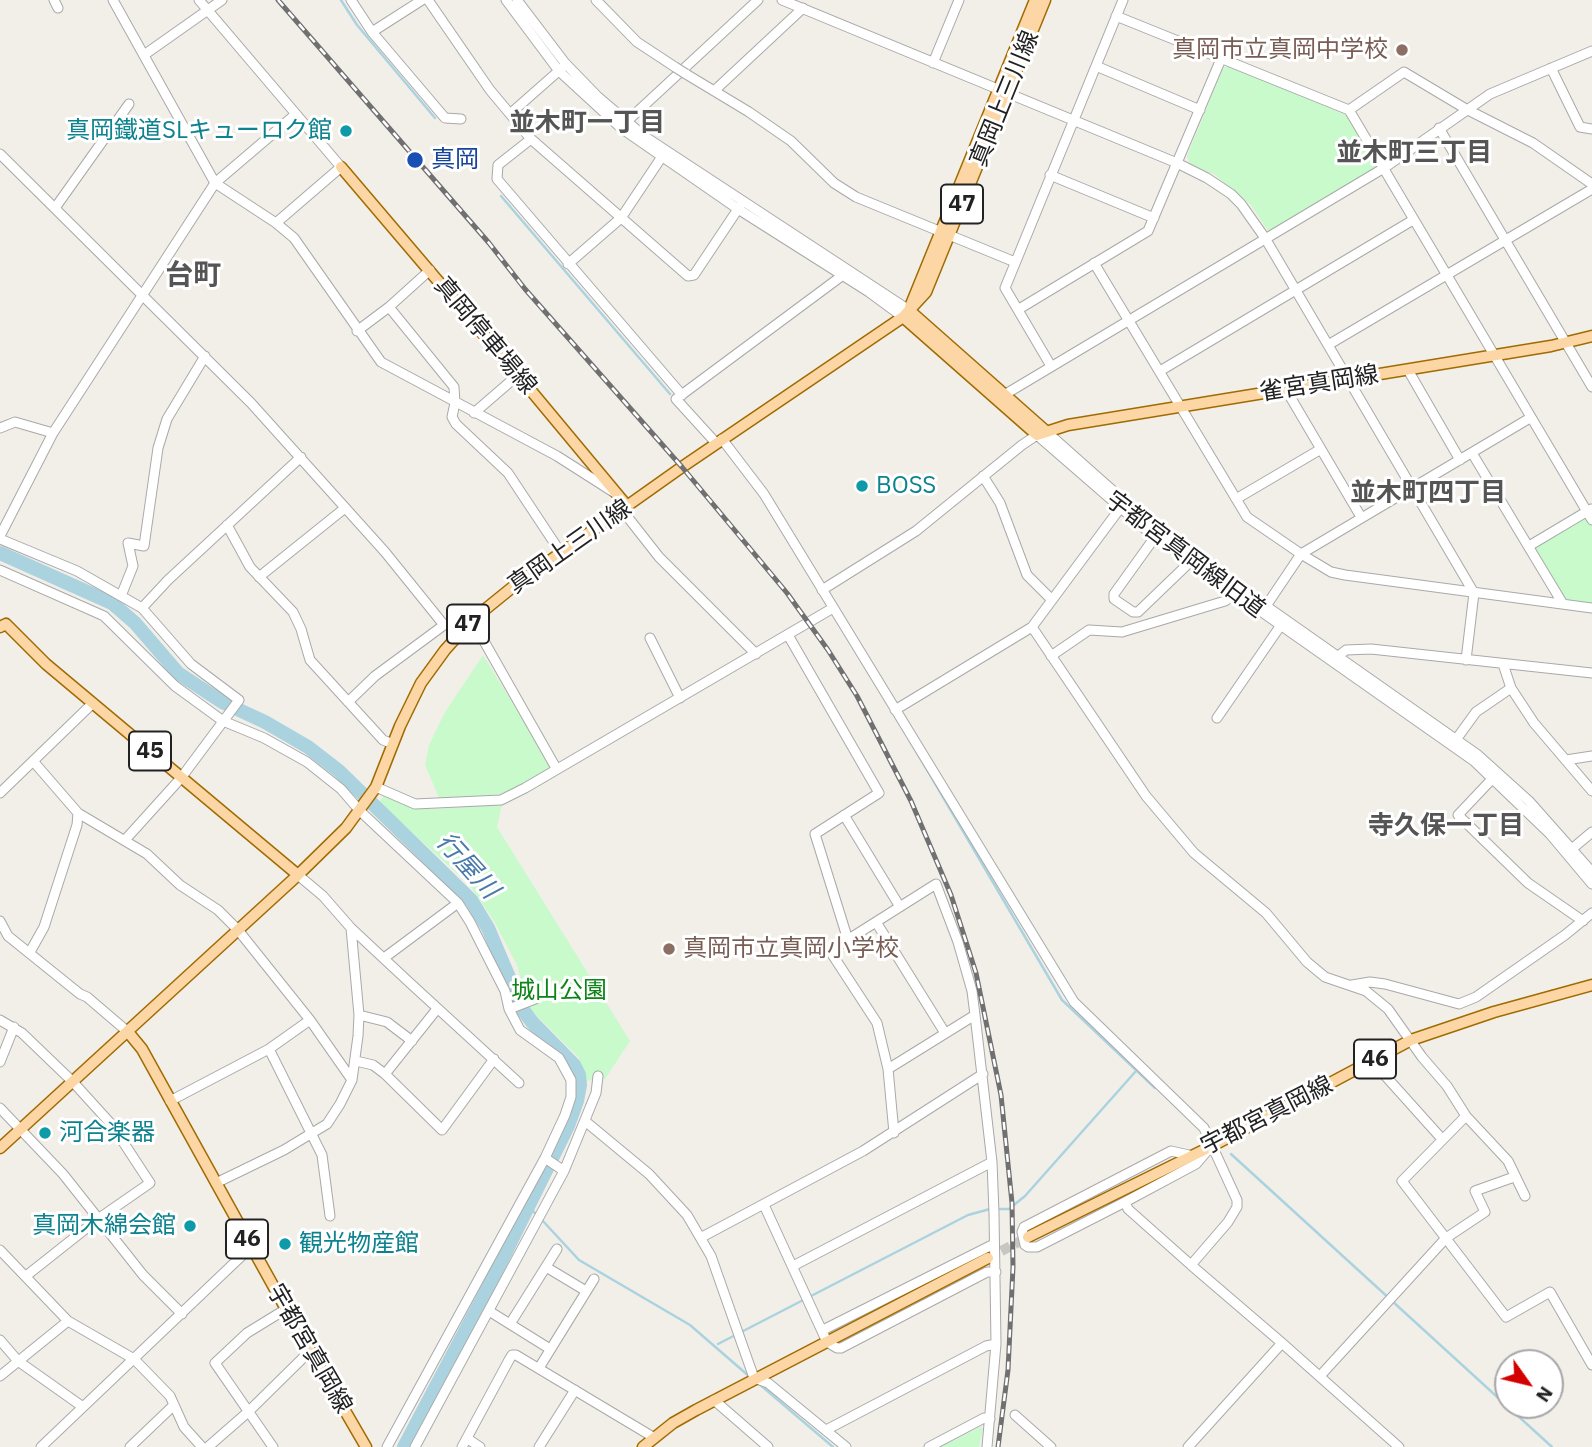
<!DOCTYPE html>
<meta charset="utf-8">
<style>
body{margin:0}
#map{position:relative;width:1592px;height:1447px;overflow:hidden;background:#f2efe9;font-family:"IBM Plex Sans",sans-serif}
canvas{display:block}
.north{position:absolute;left:1494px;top:1349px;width:70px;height:70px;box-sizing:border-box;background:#fff;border:2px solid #a7a7a7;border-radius:50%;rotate:124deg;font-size:19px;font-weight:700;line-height:28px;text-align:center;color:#222}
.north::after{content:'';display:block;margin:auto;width:24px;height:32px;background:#d40000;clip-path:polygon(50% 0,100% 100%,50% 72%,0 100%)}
</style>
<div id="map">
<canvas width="1592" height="1447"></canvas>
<div class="north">N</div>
</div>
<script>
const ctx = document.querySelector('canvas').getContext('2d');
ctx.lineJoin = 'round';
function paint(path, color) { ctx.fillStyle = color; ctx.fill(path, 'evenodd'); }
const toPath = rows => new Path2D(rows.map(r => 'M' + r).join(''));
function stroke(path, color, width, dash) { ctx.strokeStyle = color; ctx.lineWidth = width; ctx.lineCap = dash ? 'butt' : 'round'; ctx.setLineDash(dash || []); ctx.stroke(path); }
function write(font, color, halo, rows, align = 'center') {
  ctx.font = font + ' "IBM Plex Sans","Noto Sans JP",sans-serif'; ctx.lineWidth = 6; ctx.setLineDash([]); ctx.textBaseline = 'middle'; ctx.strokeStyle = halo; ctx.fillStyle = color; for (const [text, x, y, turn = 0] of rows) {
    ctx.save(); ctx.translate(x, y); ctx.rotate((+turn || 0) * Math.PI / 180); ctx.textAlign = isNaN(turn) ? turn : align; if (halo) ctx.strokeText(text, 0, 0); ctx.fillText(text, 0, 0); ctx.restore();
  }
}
paint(toPath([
 [1230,66,1348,116,1377,163,1375,169,1270,234,1251,205,1214,174,1190,165,1187,156,1223,68],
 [1587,512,1592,520,1592,608,1563,604,1529,546],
 [483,655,549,762,549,769,522,785,500,794,440,800,425,765,429,745,445,712],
 [384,795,413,808,435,809,502,804,497,827,630,1041,605,1079,582,1081,579,1058,529,1008,517,965,494,921,469,884,379,803],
 [980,1427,983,1428,979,1447,941,1447]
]), '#c8facc');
stroke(toPath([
 [341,0,357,25,435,118],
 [501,196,670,394],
 [909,739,1062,1000,1155,1088],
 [1231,1154,1552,1447],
 [529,1207,537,1215],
 [997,1209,1009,1209,1025,1196,1136,1071],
 [542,1220,579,1260,690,1325,750,1377],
 [718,1344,968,1215,990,1209],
 [758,1383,833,1447]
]), '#aad3df', 2.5);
stroke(toPath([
 [0,553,112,603,135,623,178,673,222,702,265,722,308,747,339,771,471,900,488,928,523,1010,532,1022,574,1065,579,1075,580,1085,577,1101,568,1126,488,1288,404,1447]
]), '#aad3df', 14);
stroke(toPath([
 [988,1258,1028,1237]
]), '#c8c6c1', 10, [10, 5]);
const minor = toPath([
 [54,0,58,8],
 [113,0,215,183,276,223,294,238,381,362,557,456,615,493],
 [199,0,341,167,276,223],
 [351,0,372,32,445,118,461,119],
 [428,0,490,90,531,139,688,276,694,275,740,206],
 [506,0,559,71,621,128,738,209,869,292,903,317],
 [517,0,565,63,598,97,644,136,909,310],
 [596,0,637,42,675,67],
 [782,0,1177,163,1207,178,1231,194,1241,204,1265,238,1474,593,1466,660],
 [1116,16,1349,110,1592,520],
 [372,32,422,0],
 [144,55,222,0],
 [933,63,959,0],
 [1096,66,1200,110],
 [1551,68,1580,127,1592,129],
 [686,74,749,112,791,141,834,183,856,197,939,231],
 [714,91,803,8],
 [1349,110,1404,72,1466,109,1533,143,1592,184],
 [511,113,562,68],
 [623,125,758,0],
 [1439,128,1592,387],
 [531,139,498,165,497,179,682,395],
 [0,154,251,403,385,552,444,625,375,676,348,702],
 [1050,175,1154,218],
 [55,208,129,104],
 [949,235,1015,262],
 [1094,263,1247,517,1301,554,1331,572,1345,575,1592,608],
 [568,264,621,218,663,155],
 [389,307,454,387,455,403,452,417,456,424,508,473,561,553],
 [1019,309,1148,231,1221,59],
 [357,331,389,307,430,270],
 [1328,345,1592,189],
 [1051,366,1005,288,1123,0],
 [1408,370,1460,460],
 [1160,371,1413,220],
 [1285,388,1361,517],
 [1004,395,1384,168,1490,94,1592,51],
 [474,413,518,375],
 [0,428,15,422,53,433],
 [1047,432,1155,528,1478,755,1529,801,1592,872],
 [722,439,764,494,1074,1002,1204,1128,1237,1200,1237,1207,1228,1222,1191,1265,1282,1343,1399,1447],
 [716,443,676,399,843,275],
 [1472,453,1563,604],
 [983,476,1000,503,1027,575,1052,600],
 [1236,499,1321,449],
 [627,506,626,515,659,557,756,654],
 [227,525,250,567,293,612,301,629,310,660,383,740,393,744],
 [0,536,53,433,215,183,296,114],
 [1155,537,1114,594,1114,599,1133,612,1138,612,1190,562],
 [0,539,77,571,142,608,191,664,239,700,181,778,125,840],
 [1529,546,1591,509],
 [0,570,104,616,175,686,223,721,264,738,307,762,341,789,360,811,458,903,470,922,505,991,509,1009,520,1030,559,1058,571,1080,571,1097,565,1115,545,1158,387,1447],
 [259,577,345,508],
 [822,590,916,531,1022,445,1037,435,1151,534,1474,761,1550,834,1592,884],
 [121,596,133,566,128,543,144,546,158,448,167,419,205,356],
 [1266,606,1301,554,1530,418],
 [142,608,168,580,301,457],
 [472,620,556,768],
 [1032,627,1146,796,1194,853,1266,913,1307,962,1325,977,1366,991,1388,1009,1422,1057,1447,1086,1466,1116,1508,1161,1525,1196],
 [788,635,879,793,815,834,848,940],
 [650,638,680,698],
 [1051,656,1089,630,1122,632,1225,601,1235,594],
 [1337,657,1346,650,1371,649,1592,673],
 [1503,664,1511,688,1534,723,1592,791],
 [895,710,1032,627,1121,507],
 [1217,718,1281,625],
 [1455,741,1476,712,1511,688],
 [1566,760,1592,756],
 [33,761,78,813,147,854,180,885,218,910,238,930,310,1020,352,1080],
 [1493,778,1458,815,1528,883,1583,921],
 [376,787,415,804,501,800,525,788,833,608],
 [0,793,93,703],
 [844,815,900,907],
 [1573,848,1592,832],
 [298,875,323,896,351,928,410,983,519,1083],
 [0,921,8,936,80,994,87,997,128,1032],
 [876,922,945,1033],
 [30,952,44,927,77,825,78,813],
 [384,958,458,903],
 [1352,985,1370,982,1385,984,1459,1004,1476,997,1565,935,1592,913],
 [509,1009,535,999],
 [359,1015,387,1022,412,1041],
 [0,1020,22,1033,73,1082,112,1125,150,1183,98,1219,26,1276],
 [269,1049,322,1155,330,1216],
 [356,1061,373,1065,385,1074,442,1130,494,1059],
 [1372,1061,1442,1139],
 [0,1062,14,1027],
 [888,1069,975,1015,992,1162,994,1213,996,1344,987,1447],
 [385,1074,437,1009],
 [170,1101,269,1049,310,1020],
 [0,1108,63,1174,143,1275,182,1314],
 [1466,1116,1402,1181,1506,1317,1550,1292,1592,1365],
 [585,1121,649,1174,687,1215,711,1256,754,1378,768,1383,846,1447],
 [894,1133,888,1069,877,1023,830,951,936,884,958,942,972,991,975,1015],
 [1189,1155,1171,1151,1030,1224,1024,1227,1022,1232,1025,1245,1028,1247,1037,1247,1125,1202,1196,1164,1208,1150],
 [545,1158,564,1171],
 [216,1183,284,1150,312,1133,327,1124,340,1104,352,1080,358,1036,359,1015,351,928],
 [1125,1202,1128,1209,1191,1265],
 [764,1205,827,1342,837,1348,841,1348,987,1272,996,1272],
 [702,1237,863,1151,983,1074],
 [0,1250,68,1321,134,1359,170,1396,184,1427,202,1447],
 [793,1266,992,1162],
 [546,1267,586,1291],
 [489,1311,550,1349],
 [510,1324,557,1249],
 [823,1330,994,1244],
 [0,1340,18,1361,83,1407],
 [539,1368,594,1279],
 [0,1376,68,1321],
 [1320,1376,1446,1238,1485,1212,1475,1191,1514,1177],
 [714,1400,768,1447],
 [1015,1415,1051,1447],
 [826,1430,986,1346,996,1344],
 [468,1439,480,1447],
 [41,1447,251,1247],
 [130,1447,174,1405],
 [208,1447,248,1412,310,1351],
 [273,1447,215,1363,247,1333,286,1309],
 [415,1447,564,1171,596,1093,598,1076],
 [462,1447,509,1360,512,1355,516,1355,653,1437],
 [539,1447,575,1390],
 [929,1447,984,1418,990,1419],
 [1188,1447,1282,1343]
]);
const major = toPath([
 [341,167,518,375,627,506],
 [910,307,1035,0],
 [909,310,1047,432],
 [903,317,1037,435,1068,425,1551,346,1592,336],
 [0,627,6,624,46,664,298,875],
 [128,1032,142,1049,286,1309,366,1447],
 [0,1148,298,875,346,828,376,787,400,726,421,683,445,650,472,620,514,586,682,467,903,317,926,292,1045,0],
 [1028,1237,1212,1146,1411,1040,1494,1012,1592,985],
 [643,1447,673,1423,696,1410,988,1258]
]);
stroke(minor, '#a9a9a9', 11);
stroke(major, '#a06b00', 13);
stroke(minor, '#fff', 9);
stroke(major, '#fcd6a4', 10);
const rail = toPath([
 [278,0,489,243,525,289,682,467,787,593,828,650,857,696,911,801,951,895,976,973,1001,1095,1012,1203,1013,1267,1008,1370,998,1447]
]);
stroke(rail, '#707070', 5);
stroke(rail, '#fff', 2.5, [8]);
const minorBridge = toPath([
 [675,67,686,74]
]);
stroke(minorBridge, '#a9a9a9', 11, []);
stroke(minorBridge, '#fff', 9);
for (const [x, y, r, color] of [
 [1402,50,7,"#8d6e63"],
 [346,131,7,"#0f9aa8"],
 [415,160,9,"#1a4fb4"],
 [862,486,7,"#0f9aa8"],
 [669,949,7,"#8d6e63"],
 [45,1133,7,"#0f9aa8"],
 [190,1226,7,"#0f9aa8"],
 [285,1244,7,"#0f9aa8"]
]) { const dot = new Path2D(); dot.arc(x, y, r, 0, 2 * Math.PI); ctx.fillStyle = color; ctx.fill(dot); stroke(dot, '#fff', 2.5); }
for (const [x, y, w] of [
 [962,204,42],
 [468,624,42],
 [150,751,42],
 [1375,1059,42],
 [247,1239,42]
]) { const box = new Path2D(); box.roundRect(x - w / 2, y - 19.5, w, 39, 5); ctx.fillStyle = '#fff'; ctx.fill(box); stroke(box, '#222', 2); }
write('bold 23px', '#222', null, [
 ["47",962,204],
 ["47",468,624],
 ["45",150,751],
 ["46",1375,1059],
 ["46",247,1239]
]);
write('24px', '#785e54', '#fff', [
 ["真岡市立真岡中学校",1388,50],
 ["真岡市立真岡小学校",683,949,"left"]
], 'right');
write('24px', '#222', '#fff', [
 ["真岡上三川線",1005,99,-68],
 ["真岡停車場線",485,336,50],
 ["雀宮真岡線",1319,384,-9],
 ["真岡上三川線",570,547,-35],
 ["宇都宮真岡線旧道",1185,555,37],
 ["宇都宮真岡線",1267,1116,-27],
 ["宇都宮真岡線",309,1349,60]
]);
write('24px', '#0d838f', '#fff', [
 ["真岡鐵道SLキューロク館",332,131,"right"],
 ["BOSS",876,486],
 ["河合楽器",59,1133],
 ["真岡木綿会館",176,1226,"right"],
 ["観光物産館",299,1244]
], 'left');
write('24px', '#164399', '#fff', [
 ["真岡",431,160]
], 'left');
write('24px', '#0c8416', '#fff', [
 ["城山公園",559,991]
]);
write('bold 26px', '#555', '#fff', [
 ["並木町一丁目",587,123],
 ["並木町三丁目",1414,153],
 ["並木町四丁目",1428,493],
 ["寺久保一丁目",1446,826]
]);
write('italic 26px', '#4a7aab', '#fff', [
 ["行屋川",467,866,48]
]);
write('bold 28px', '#555', '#fff', [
 ["台町",193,276]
]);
</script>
